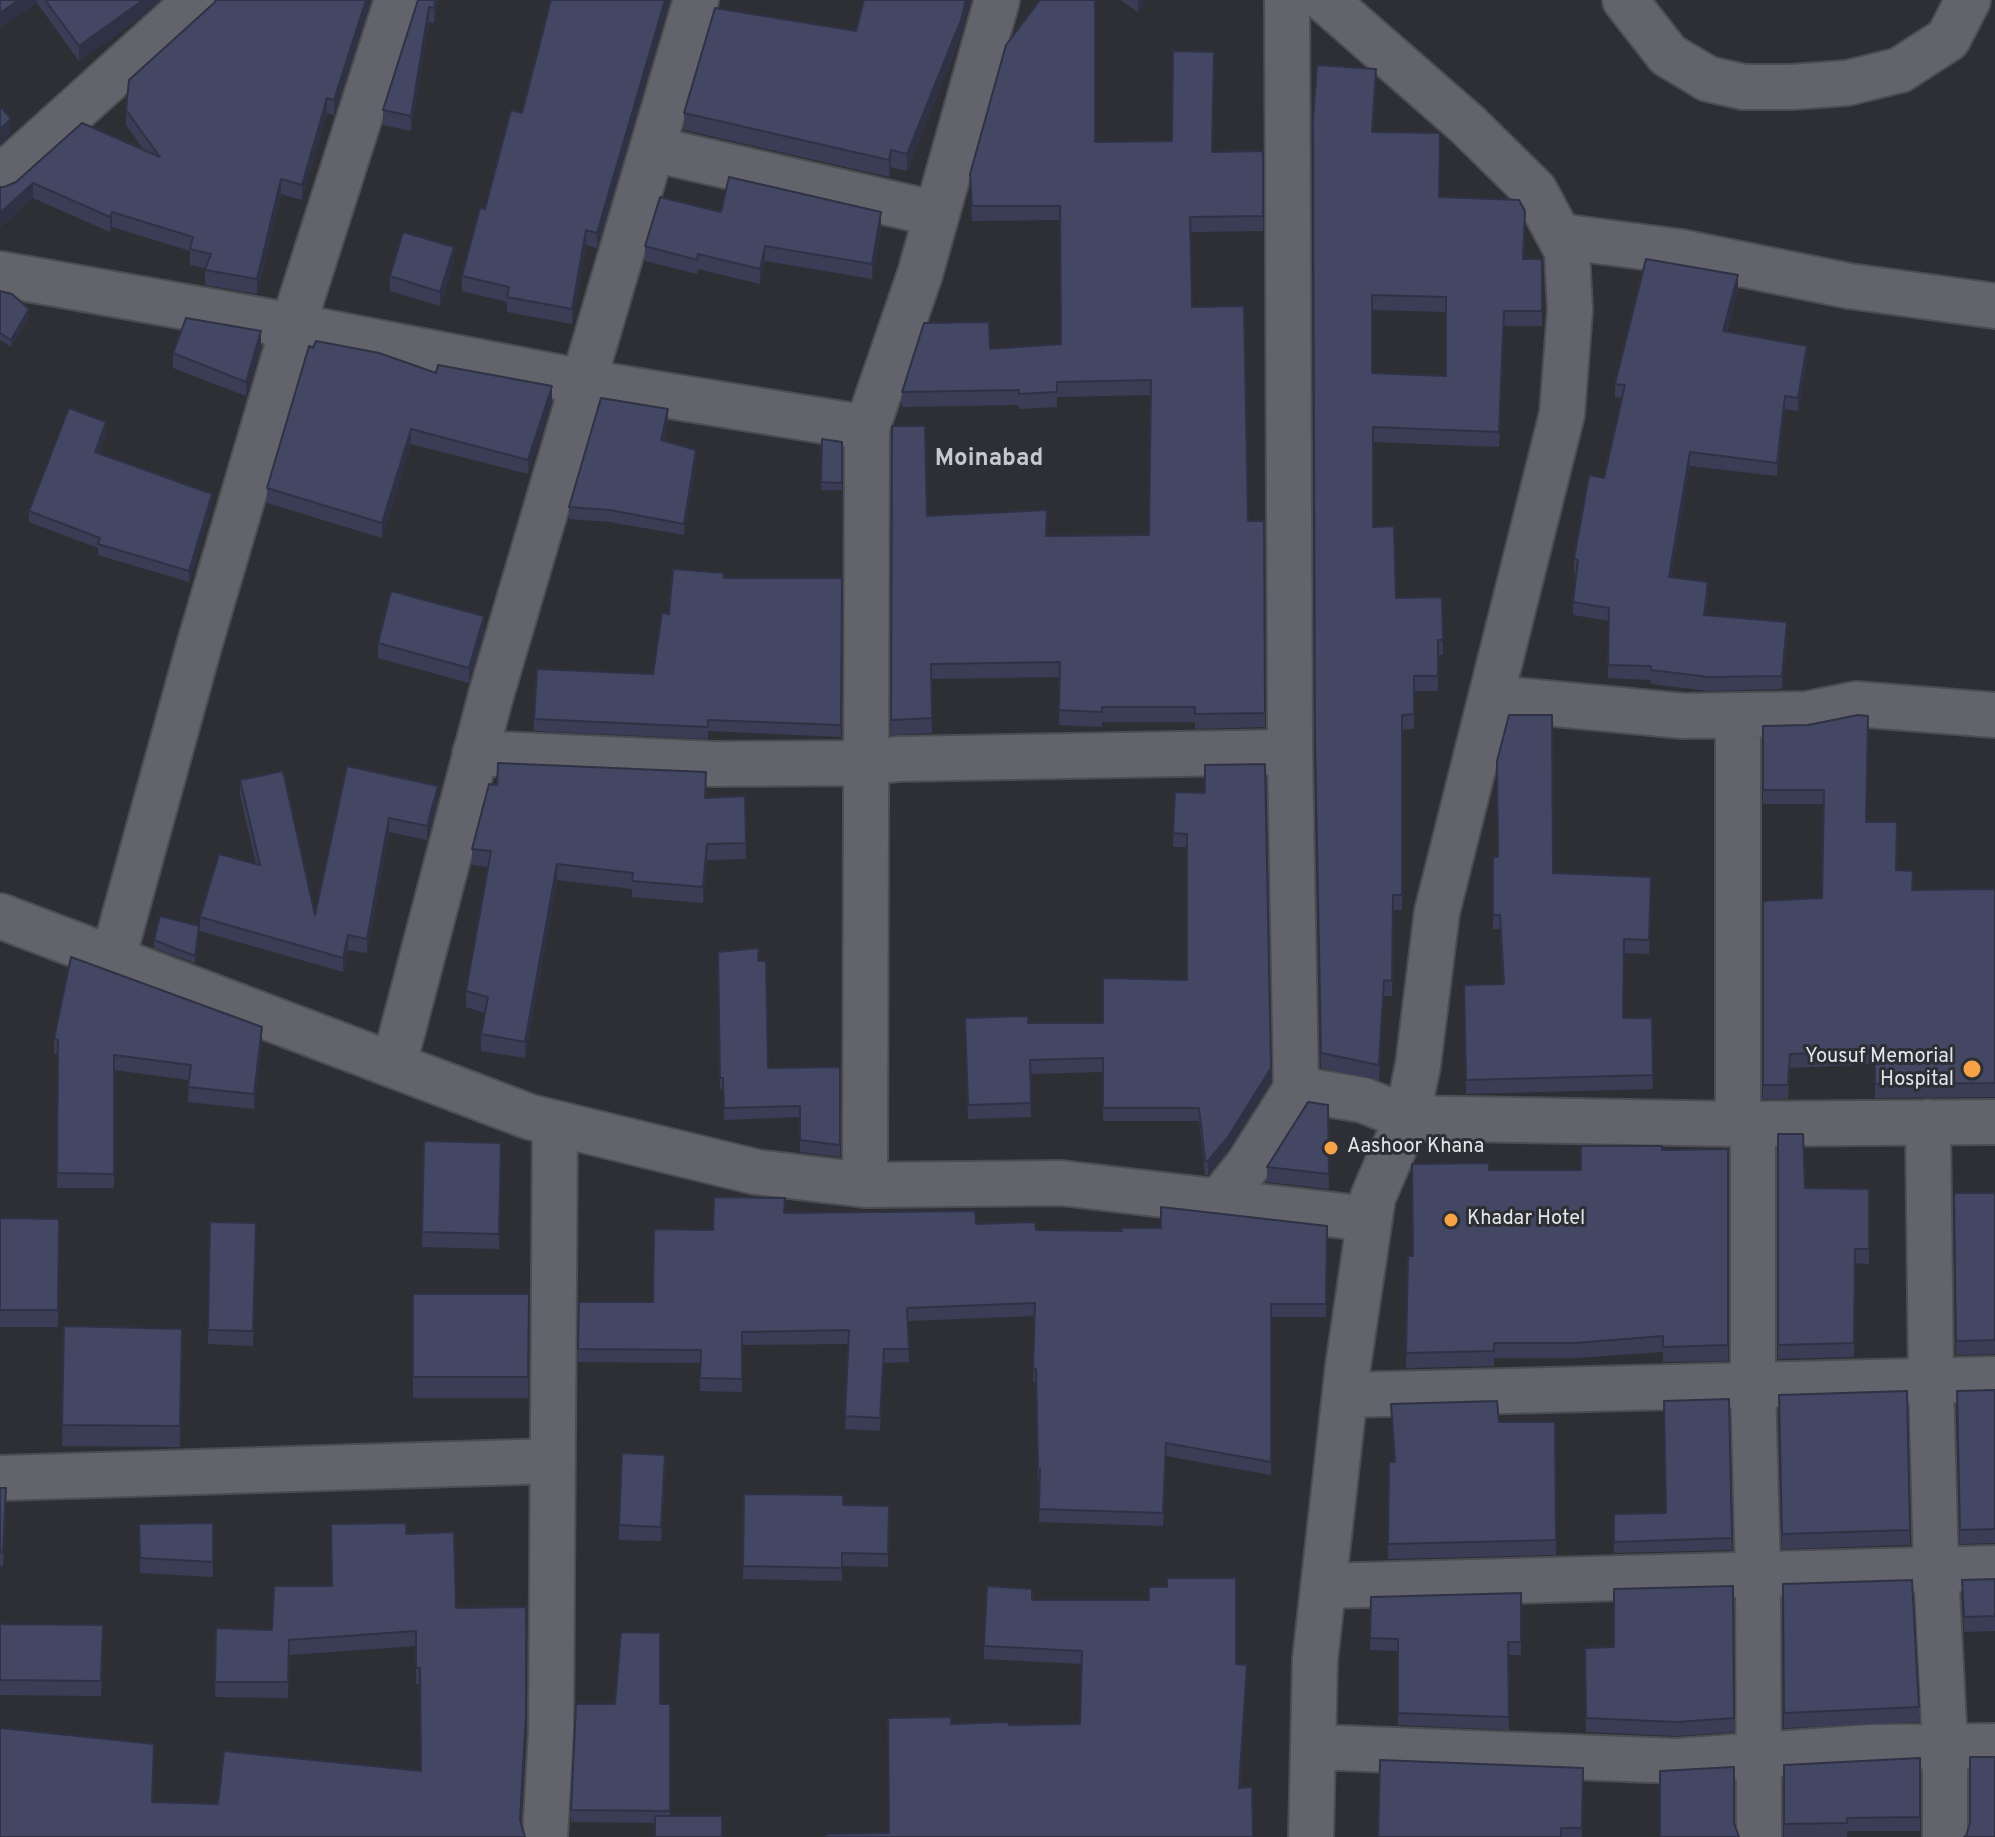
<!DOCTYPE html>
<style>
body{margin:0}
canvas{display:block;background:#2d2f34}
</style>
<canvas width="1995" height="1837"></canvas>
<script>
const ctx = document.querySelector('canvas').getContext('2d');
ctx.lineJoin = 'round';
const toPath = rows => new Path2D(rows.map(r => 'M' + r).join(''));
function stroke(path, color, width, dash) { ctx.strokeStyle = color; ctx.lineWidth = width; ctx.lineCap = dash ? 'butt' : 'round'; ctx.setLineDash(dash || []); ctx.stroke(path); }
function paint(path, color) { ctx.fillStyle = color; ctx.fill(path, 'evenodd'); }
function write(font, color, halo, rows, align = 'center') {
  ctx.font = font + ' Overpass,sans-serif'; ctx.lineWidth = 6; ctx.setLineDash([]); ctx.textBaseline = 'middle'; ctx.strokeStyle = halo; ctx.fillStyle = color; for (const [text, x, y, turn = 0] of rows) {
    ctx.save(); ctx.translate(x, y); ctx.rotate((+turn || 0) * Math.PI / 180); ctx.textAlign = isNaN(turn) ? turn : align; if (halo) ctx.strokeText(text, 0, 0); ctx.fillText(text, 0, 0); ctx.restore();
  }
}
const minor = toPath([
 [1625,0,1668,55,1708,79,1744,87,1792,87,1847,83,1900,70,1948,39,1968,0],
 [653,149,937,214],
 [0,178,197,0],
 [1559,236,1681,252,1849,286,1995,306],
 [0,274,293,326,584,382,867,428],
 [1492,698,1684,716,1807,714,1856,704,1995,715],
 [475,753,715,764,866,763,898,759,1290,752],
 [0,916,530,1117,756,1172,865,1185,1061,1183,1369,1219],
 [113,958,199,646,298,310,397,0],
 [394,1064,491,695,696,0],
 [1296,1089,1363,1100,1407,1118,1738,1124,1995,1122],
 [1928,1122,1931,1380,1936,1570,1945,1746,1945,1837],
 [1738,1124,1738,715],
 [1753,1124,1753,1385,1758,1574,1759,1837],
 [865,1185,867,428,920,274,997,0],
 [1220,1200,1248,1165,1296,1089,1290,752,1287,0],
 [1345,1395,1995,1379],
 [0,1478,553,1461],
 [1323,1586,1995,1568],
 [1315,1747,1677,1761,1871,1747,1995,1746],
 [545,1837,551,1732,555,1123],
 [1311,1837,1315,1660,1348,1366,1373,1197,1407,1118,1418,1065,1437,912,1562,414,1570,310,1567,251,1535,191,1468,125,1325,0]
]);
stroke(minor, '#4c4d52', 48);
stroke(minor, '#63646b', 44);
paint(toPath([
 [0,0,160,0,137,20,79,61,37,3],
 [216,0,371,0,334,115,327,113,302,200,281,194,257,294,205,285,205,268,190,265,190,251,112,227,110,232,33,198,4,187,144,150,126,125,126,110],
 [418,0,438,0,434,23,429,22,411,131,383,125,383,110],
 [551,0,670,0,597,248,586,245,572,324,507,312,507,302,462,291,462,276,485,209,522,113],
 [1120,0,1146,0,1138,12],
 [856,31,961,37,907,171,891,167,889,177,684,130,684,113],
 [1376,84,1373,132,1439,197,1525,226,1524,259,1542,259,1542,326,1504,326,1499,447,1373,442,1373,527,1396,598,1442,597,1443,655,1438,655,1438,691,1414,691,1414,729,1402,730,1402,910,1393,910,1392,996,1384,996,1379,1080,1321,1068,1315,752],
 [1372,310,1446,312,1446,376,1372,373],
 [1095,142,1212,152,1263,151,1263,231,1191,232,1192,307,1248,521,1264,521,1265,727,1195,729,1195,722,1102,722,1102,727,1059,725,1060,677,931,679,932,733,891,735,892,426,927,516,1047,536,1149,535,1151,395,1057,397,1057,407,1019,409,1019,405,902,407,902,392,990,349,1061,344,1060,220,972,221,970,174],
 [721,212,881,227,872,279,765,261,760,284,698,269,697,274,645,261,645,246],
 [454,262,440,306,390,291,390,276],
 [1738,289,1727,331,1807,360,1798,411,1785,409,1777,476,1690,466,1671,578,1708,596,1706,615,1787,636,1782,689,1709,691,1651,684,1651,680,1608,678,1609,621,1573,615,1573,602,1576,573,1574,573,1574,559,1604,478,1622,398,1615,397,1615,384],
 [0,291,29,316,11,347,0,340],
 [261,346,246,396,173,368,173,353],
 [313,348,436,373,552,401,528,474,411,444,382,538,267,503,267,488],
 [668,421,664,441,696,462,684,535,610,522,569,519,569,507],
 [106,433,99,453,212,505,189,582,98,555,98,548,29,522,29,511],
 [822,439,842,442,842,490,821,490],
 [724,578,842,578,841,737,708,731,708,739,534,731,534,719,653,674,669,614],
 [484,630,469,683,378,658,378,643],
 [1763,726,1866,822,1896,870,1913,890,1995,889,1995,1097,1875,1098,1875,1064,1790,1068,1788,1099,1763,1099,1763,901,1822,898,1824,804,1763,804],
 [347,766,438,800,427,840,389,832,367,953,348,950,343,972,200,931,200,917,256,864,240,795,240,780,315,915],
 [1175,792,1271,1082,1228,1150,1208,1175,1205,1175,1199,1121,1103,1121,1103,1072,1030,1074,1031,1117,968,1119,965,1018,1028,1023,1103,1023,1187,980,1187,847,1173,847],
 [745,796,746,859,707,860,703,903,632,897,632,889,557,880,525,1058,481,1051,481,1034,485,1013,466,1007,466,991,488,867,472,865,472,849,706,798],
 [1493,857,1553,873,1651,891,1649,954,1624,953,1623,1018,1652,1018,1653,1089,1466,1094,1464,985,1503,984,1500,929,1493,929],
 [199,933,195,963,154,948,154,940],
 [718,952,759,961,768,1068,840,1067,840,1157,800,1152,800,1117,724,1120,723,1089,720,1089],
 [54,1039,262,1042,254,1109,188,1102,189,1080,114,1070,114,1188,57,1188,58,1054,54,1054],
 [1328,1105,1329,1189,1267,1182,1267,1167],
 [1778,1134,1805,1188,1869,1189,1869,1264,1855,1263,1854,1357,1778,1359],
 [424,1141,501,1143,499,1249,422,1247],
 [1728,1149,1728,1361,1663,1362,1663,1352,1575,1358,1494,1358,1494,1366,1406,1368,1408,1256,1413,1256,1489,1170,1581,1170,1662,1150],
 [1954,1193,1995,1193,1995,1354,1956,1355],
 [785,1213,976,1224,1036,1230,1122,1231,1327,1226,1326,1317,1271,1317,1271,1475,1166,1456,1163,1526,1039,1522,1040,1482,1038,1482,1036,1382,1033,1382,1035,1316,908,1321,909,1362,884,1363,880,1431,845,1429,849,1344,742,1345,742,1392,700,1391,700,1363,578,1362,579,1302,653,1302,713,1230],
 [0,1218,59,1219,58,1327,0,1327],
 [210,1222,256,1223,253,1346,208,1344],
 [413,1294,529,1294,528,1398,413,1398],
 [64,1326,182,1329,180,1447,62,1446],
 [1995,1390,1995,1543,1960,1544,1957,1391],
 [1907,1391,1910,1545,1782,1549,1779,1395],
 [1729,1399,1732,1550,1614,1553,1614,1514,1666,1513],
 [1391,1404,1499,1422,1555,1422,1556,1555,1388,1559,1389,1462,1394,1462],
 [665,1470,661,1541,619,1540,619,1525],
 [0,1488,6,1503,3,1566,0,1566],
 [744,1494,843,1505,889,1506,888,1567,842,1566,842,1581,743,1579],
 [213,1523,213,1577,140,1573,139,1524],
 [406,1534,456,1608,526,1731,521,1822,153,1803,218,1804,421,1771,420,1684,416,1684,416,1646,289,1655,288,1698,215,1697,216,1628,272,1630,331,1586],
 [1995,1579,1995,1631,1964,1632,1962,1580],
 [1783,1584,1919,1707,1919,1722,1784,1728],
 [1733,1586,1734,1732,1677,1736,1586,1732,1585,1648,1614,1647],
 [1521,1593,1521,1655,1508,1655,1509,1730,1398,1725,1398,1651,1370,1650,1371,1597],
 [1032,1600,1236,1664,1247,1678,1240,1788,889,1833,951,1724,1080,1724,1082,1664,984,1659,984,1646],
 [0,1624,103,1640,101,1696,0,1695],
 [660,1704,670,1704,670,1816,655,1823,571,1822,571,1810],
 [1920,1758,1920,1831,1847,1831,1847,1837,1784,1837,1784,1765],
 [1583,1768,1582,1837,1378,1837]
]), '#3a3d55');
paint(toPath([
 [19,0,37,0,37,3,0,28,0,13],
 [143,0,160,0,137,20,79,61,79,46],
 [366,0,371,0,334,115,334,100],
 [435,0,438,0,434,23,434,8],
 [665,0,670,0,597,248,597,233],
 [966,0,971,0,961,37,907,171,907,154],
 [1138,0,1146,0,1138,12],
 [429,7,429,22,411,131,411,116],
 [327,98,327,113,302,200,302,185],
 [11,119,11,134,0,144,0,129],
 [891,150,891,167,889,177,889,160],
 [281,179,281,194,257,294,257,279],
 [33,183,33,198,0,228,0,213],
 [112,212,112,227,110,232,110,217],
 [881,212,881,227,872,279,872,264],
 [586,230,586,245,572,324,572,309],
 [765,246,765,261,760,284,760,269],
 [454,247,454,262,440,306,440,292],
 [1738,275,1738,289,1723,344,1723,331],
 [29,309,29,316,11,347,11,340],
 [261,331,261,346,246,396,246,382],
 [1807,346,1807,360,1798,411,1798,398],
 [552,386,552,401,528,474,528,460],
 [1785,396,1785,409,1777,476,1777,463],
 [668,409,668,421,661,452,661,440],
 [106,422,106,433,95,463,95,452],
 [411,429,411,444,382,538,382,523],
 [696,450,696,462,684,535,684,524],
 [1690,452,1690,466,1669,591,1669,577],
 [212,494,212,505,189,582,189,571],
 [1708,582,1708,596,1704,629,1704,615],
 [484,616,484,630,469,683,469,668],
 [1787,622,1787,636,1782,689,1782,676],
 [438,786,438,800,427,840,427,826],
 [389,818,389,832,367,953,367,939],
 [707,844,707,860,703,903,703,887],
 [557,864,557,880,525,1058,525,1042],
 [348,935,348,950,343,972,343,958],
 [1384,980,1384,996,1379,1080,1379,1065],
 [262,1027,262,1042,254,1109,254,1094],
 [1271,1068,1271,1082,1228,1150,1208,1175,1208,1161],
 [1247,1665,1247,1678,1239,1801,1239,1788],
 [526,1715,526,1731,520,1836,520,1820]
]), '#2f3245');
const building = toPath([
 [0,0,19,0,0,13,0,0],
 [45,0,143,0,79,46,45,0],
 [216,0,366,0,334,100,327,98,302,185,281,179,257,279,205,270,211,254,190,249,193,237,112,212,110,217,33,183,0,213,0,187,4,187,16,182,82,123,160,157,126,110,129,80,214,3,216,0],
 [418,0,435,0,434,8,429,7,411,116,383,110,418,0],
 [551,0,665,0,597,233,586,230,572,309,507,297,509,287,462,276,480,208,485,209,511,110,522,113,551,0],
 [864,0,966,0,961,20,907,154,891,150,889,160,684,113,715,8,856,31,864,0],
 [1040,0,1095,0,1095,142,1172,141,1173,51,1214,52,1212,152,1263,151,1263,216,1190,217,1192,307,1244,306,1248,521,1264,521,1265,713,1195,714,1195,707,1102,707,1102,712,1059,710,1060,662,931,664,932,718,891,720,892,426,925,426,927,516,1047,510,1046,536,1149,535,1151,380,1057,382,1057,392,1019,394,1019,390,902,392,924,323,989,322,990,349,1061,344,1060,206,972,206,970,174,1006,45,1040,0],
 [1317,65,1376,69,1372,132,1440,133,1439,197,1519,200,1525,211,1523,259,1542,259,1542,311,1504,311,1499,432,1373,427,1373,527,1394,526,1396,598,1442,597,1443,640,1438,640,1438,676,1414,676,1414,714,1402,715,1402,895,1393,895,1392,981,1384,980,1379,1065,1321,1053,1315,737,1313,120,1317,65],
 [1372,295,1446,297,1446,376,1372,373,1372,295],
 [0,106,11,119,0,129,0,106],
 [729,177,881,212,872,264,765,246,760,269,698,254,697,260,645,246,660,197,721,212,729,177],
 [403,232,454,247,440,292,390,276,403,232],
 [1646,259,1738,275,1723,331,1807,346,1798,398,1785,396,1777,463,1690,452,1669,577,1708,582,1704,615,1787,622,1782,676,1709,677,1651,670,1651,666,1608,665,1609,608,1573,602,1578,560,1574,559,1589,475,1604,478,1625,385,1615,384,1646,259],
 [0,291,12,294,29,309,11,340,0,333,0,291],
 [186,318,261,331,246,382,173,353,186,318],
 [316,341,379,353,436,373,438,365,552,386,528,460,411,429,382,523,267,488,309,346,313,348,316,341],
 [601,398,668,409,661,440,696,450,684,524,610,510,569,507,601,398],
 [69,408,106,422,95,452,212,494,189,571,98,544,100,538,29,511,69,408],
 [822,439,842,442,842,483,821,482,822,439],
 [673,569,724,573,724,578,842,578,841,725,708,720,708,727,534,719,537,669,653,674,662,613,669,614,673,569],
 [391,591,484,616,469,668,378,643,391,591],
 [1509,715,1552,715,1553,873,1651,877,1649,940,1624,939,1623,1018,1652,1018,1653,1075,1466,1080,1464,985,1504,984,1500,915,1493,915,1493,857,1498,857,1497,761,1509,715],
 [1858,715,1868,716,1866,822,1897,822,1896,870,1913,871,1912,890,1995,889,1995,1083,1875,1084,1875,1050,1790,1054,1788,1085,1763,1085,1763,901,1822,898,1824,790,1763,790,1763,726,1808,725,1858,715],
 [498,763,706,772,705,798,745,796,746,843,707,844,703,887,632,881,633,873,557,864,525,1042,481,1034,488,997,466,991,491,851,472,849,489,784,497,785,498,763],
 [1265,764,1271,1068,1228,1137,1208,1161,1205,1161,1199,1108,1103,1108,1103,1058,1030,1060,1031,1103,968,1105,965,1018,1028,1016,1028,1023,1103,1023,1103,978,1187,980,1187,834,1173,833,1175,792,1205,793,1205,765,1265,764],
 [347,766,438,786,427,826,389,818,367,939,348,935,343,958,200,917,219,854,260,865,240,780,283,771,315,915,347,766],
 [160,916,199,926,195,956,154,940,160,916],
 [759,948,758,961,766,961,768,1068,840,1067,840,1145,800,1140,800,1106,724,1108,723,1078,720,1078,718,952,759,948],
 [71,957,262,1027,254,1094,188,1087,191,1065,114,1055,114,1174,57,1173,58,1040,54,1039,71,957],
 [1308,1102,1328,1105,1329,1174,1267,1167,1308,1102],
 [1778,1134,1803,1134,1805,1188,1869,1189,1869,1249,1855,1249,1854,1343,1778,1345,1778,1134],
 [424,1141,501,1143,499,1234,422,1232,424,1141],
 [1581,1146,1662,1146,1662,1150,1728,1149,1728,1345,1663,1347,1663,1336,1575,1343,1494,1343,1494,1351,1406,1353,1408,1256,1413,1256,1412,1164,1489,1163,1489,1170,1581,1170,1581,1146],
 [1954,1193,1995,1193,1995,1340,1956,1341,1954,1193],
 [714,1197,785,1198,784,1213,975,1211,976,1224,1035,1222,1036,1230,1122,1231,1122,1228,1161,1228,1161,1207,1327,1226,1326,1304,1271,1304,1271,1462,1166,1443,1163,1513,1039,1509,1040,1469,1038,1469,1036,1369,1033,1368,1035,1303,907,1308,909,1349,884,1349,880,1418,845,1416,849,1330,742,1332,742,1379,700,1378,701,1350,578,1349,579,1302,653,1302,654,1229,713,1230,714,1197],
 [0,1218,59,1219,58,1310,0,1310,0,1218],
 [210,1222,256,1223,253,1331,208,1330,210,1222],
 [413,1294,529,1294,528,1377,413,1377,413,1294],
 [64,1326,182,1329,180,1426,62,1425,64,1326],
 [1995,1390,1995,1529,1960,1530,1957,1391,1995,1390],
 [1907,1391,1910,1530,1782,1534,1779,1395,1907,1391],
 [1729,1399,1732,1538,1614,1542,1614,1514,1666,1513,1664,1401,1729,1399],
 [1497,1401,1499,1422,1555,1422,1556,1540,1388,1544,1389,1462,1395,1462,1391,1404,1497,1401],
 [622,1453,665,1455,661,1527,619,1525,622,1453],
 [0,1488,6,1488,3,1552,0,1552,0,1488],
 [744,1494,843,1495,843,1505,889,1506,888,1554,842,1553,842,1568,743,1566,744,1494],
 [213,1523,213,1562,140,1558,139,1524,213,1523],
 [406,1523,406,1534,454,1532,456,1608,526,1607,526,1715,520,1820,525,1837,0,1837,0,1728,154,1744,152,1802,218,1804,224,1751,421,1771,420,1668,416,1668,416,1631,289,1640,288,1682,215,1682,216,1628,272,1630,274,1586,332,1586,331,1524,406,1523],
 [1167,1578,1236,1578,1236,1664,1247,1665,1239,1788,1252,1787,1253,1837,826,1837,826,1834,889,1833,888,1718,951,1717,951,1724,1009,1722,1009,1725,1080,1724,1082,1651,984,1646,987,1586,1032,1589,1032,1600,1149,1600,1149,1587,1167,1587,1167,1578],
 [1995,1579,1995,1616,1964,1617,1962,1580,1995,1579],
 [1912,1580,1919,1707,1784,1713,1783,1584,1912,1580],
 [1733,1586,1734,1718,1677,1722,1586,1718,1585,1648,1614,1647,1614,1589,1733,1586],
 [1521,1593,1521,1642,1508,1642,1509,1717,1398,1713,1398,1639,1370,1638,1371,1597,1521,1593],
 [0,1624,103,1625,101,1681,0,1680,0,1624],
 [621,1632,660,1633,660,1704,670,1704,670,1811,571,1810,576,1704,615,1704,621,1632],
 [1970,1757,1995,1757,1995,1837,1964,1837,1966,1836,1970,1823,1970,1757],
 [1920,1758,1920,1817,1847,1818,1847,1823,1784,1824,1784,1765,1920,1758],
 [1380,1760,1583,1768,1582,1828,1561,1828,1561,1837,1378,1837,1380,1760],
 [1734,1767,1734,1823,1739,1837,1660,1837,1660,1771,1734,1767],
 [655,1816,722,1816,722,1837,655,1837,655,1816]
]);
paint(building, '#434763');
stroke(building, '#2f3245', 2);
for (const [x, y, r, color] of [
 [1972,1069,10,"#f6a247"],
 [1331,1148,8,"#f6a247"],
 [1451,1220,8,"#f6a247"]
]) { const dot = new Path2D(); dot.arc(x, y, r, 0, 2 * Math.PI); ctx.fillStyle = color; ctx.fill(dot); stroke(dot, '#2d2f34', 3); }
write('20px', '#e5e6ea', '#2d2f34', [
 ["Yousuf Memorial",1954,1058,"right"],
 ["Hospital",1954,1081,"right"],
 ["Aashoor Khana",1347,1148],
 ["Khadar Hotel",1467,1220]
], 'left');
write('bold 24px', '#c6c8cf', '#2d2f34', [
 ["Moinabad",989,460]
]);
</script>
